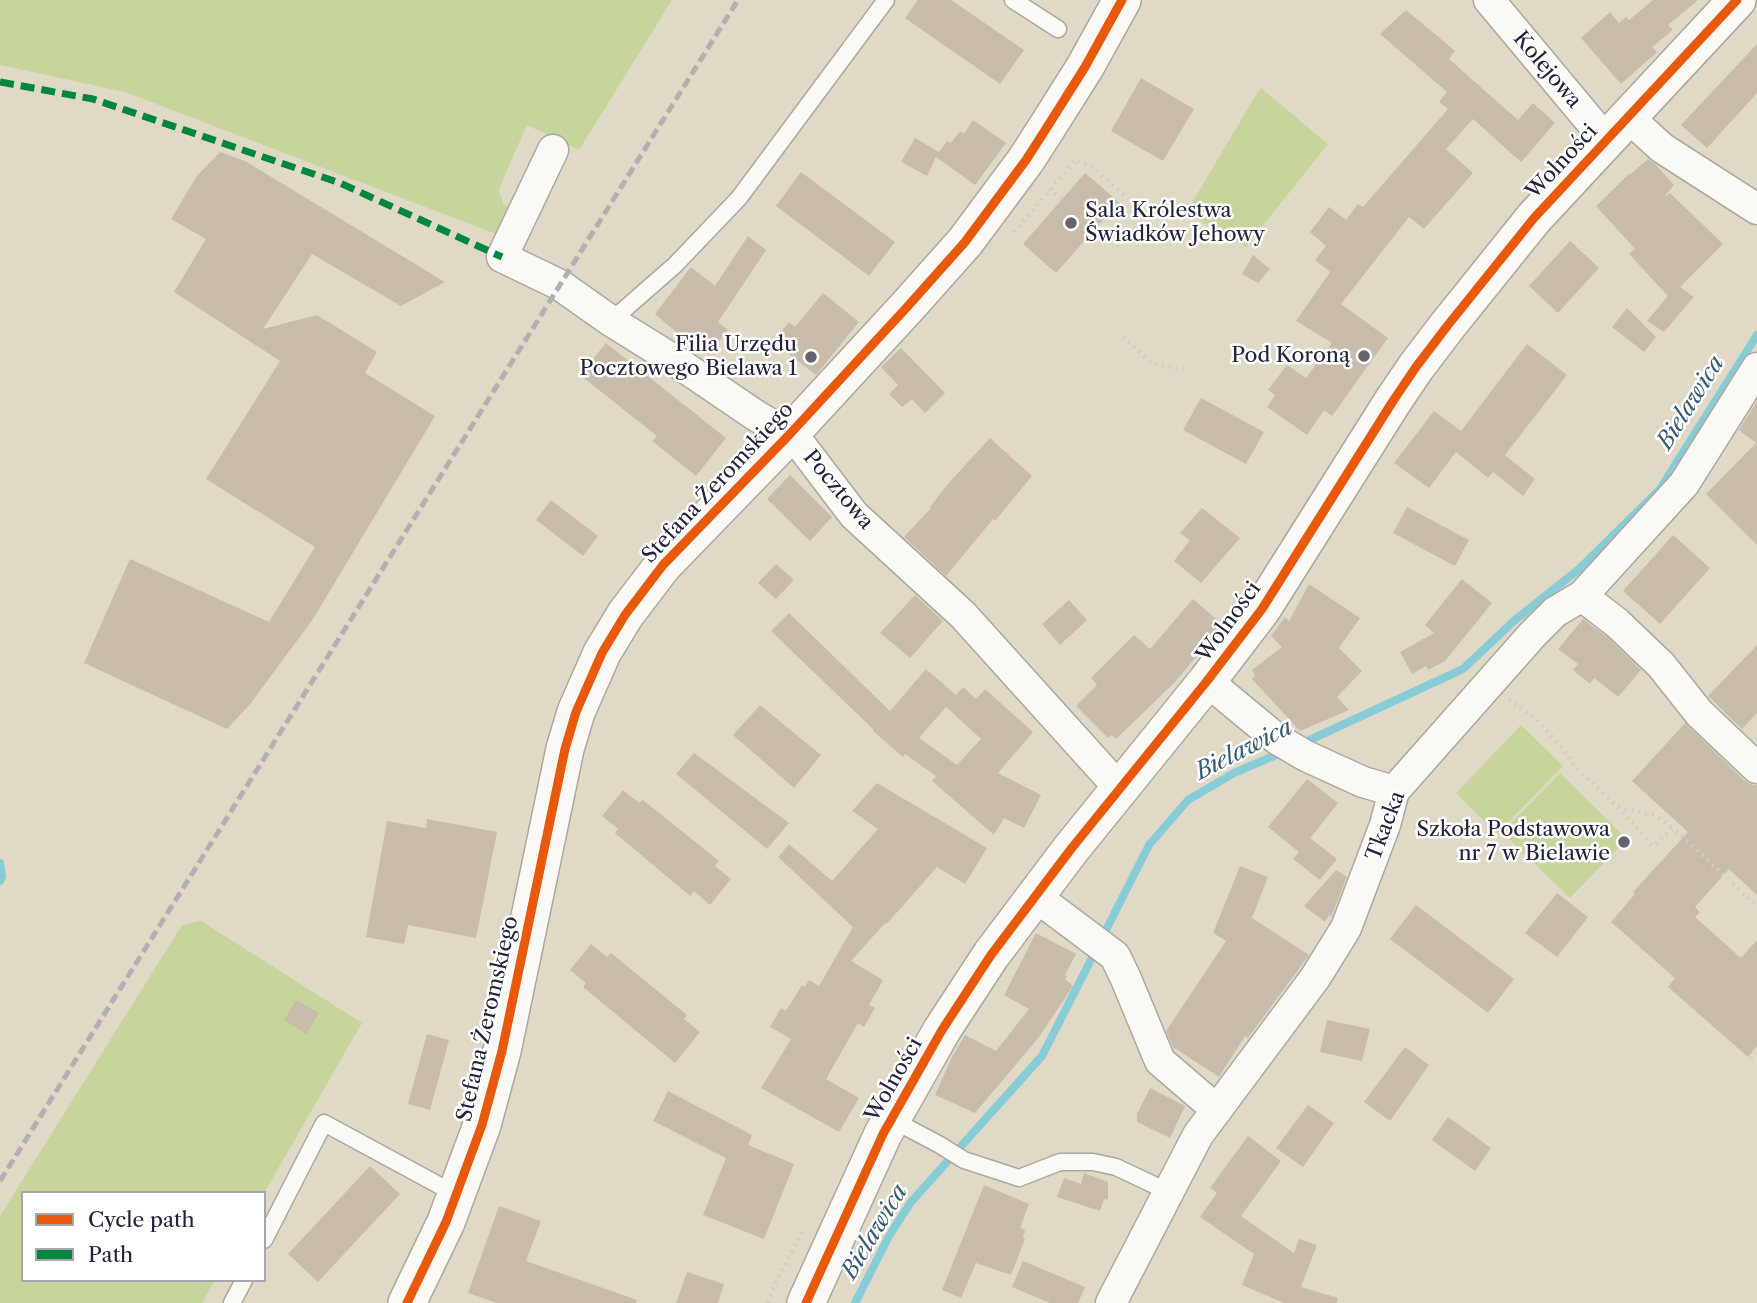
<!DOCTYPE html>
<meta charset="utf-8">
<style>
body{margin:0}
#map{position:relative;width:1757px;height:1303px;overflow:hidden;background:#e0d9c6;font-family:"Libre Caslon Text",serif}
canvas{display:block}
.legend{position:absolute;left:21px;top:1191px;width:245px;height:91px;box-sizing:border-box;background:#fff;border:2px solid #a7a7b1;margin:0;padding:9px 12px;list-style:none;font-size:21px;color:#22223b}
.legend li{display:flex;align-items:center;gap:14px;height:35px}
.legend b{width:35px;border:2px solid #a7a7b1}
</style>
<div id="map">
<canvas width="1757" height="1303"></canvas>
<ul class="legend">
<li><b style="height:9px;background:#e8590c"></b>Cycle path</li>
<li><b style="height:9px;background:#00873e"></b>Path</li>
</ul>
</div>
<script>
const ctx = document.querySelector('canvas').getContext('2d');
ctx.lineJoin = 'round';
function paint(path, color) { ctx.fillStyle = color; ctx.fill(path, 'evenodd'); }
const toPath = rows => new Path2D(rows.map(r => 'M' + r).join(''));
function stroke(path, color, width, dash) { ctx.strokeStyle = color; ctx.lineWidth = width; ctx.lineCap = dash ? 'butt' : 'round'; ctx.setLineDash(dash || []); ctx.stroke(path); }
function write(font, color, halo, rows, align = 'center') {
  ctx.font = font + ' "Libre Caslon Text",serif'; ctx.lineWidth = 5; ctx.setLineDash([]); ctx.textBaseline = 'middle'; ctx.strokeStyle = halo; ctx.fillStyle = color; for (const [text, x, y, turn = 0] of rows) {
    ctx.save(); ctx.translate(x, y); ctx.rotate((+turn || 0) * Math.PI / 180); ctx.textAlign = isNaN(turn) ? turn : align; if (halo) ctx.strokeText(text, 0, 0); ctx.fillText(text, 0, 0); ctx.restore();
  }
}
paint(toPath([
 [0,0,672,0,579,150,527,125,499,189,503,204,510,208,496,234,125,92,0,65],
 [1261,88,1328,144,1246,247,1186,213,1254,98],
 [1521,725,1563,766,1497,834,1456,793],
 [1560,773,1627,839,1570,898,1502,832],
 [201,921,362,1023,264,1193,23,1193,23,1280,215,1280,202,1303,0,1303,0,1216,182,925]
]), '#c6d59c');
stroke(toPath([
 [1301,744,1463,669,1515,620,1578,570,1660,489,1757,335],
 [0,863,2,877,0,881],
 [1102,938,1149,845,1188,800,1234,773,1283,752],
 [855,1303,889,1236,911,1202,1042,1056,1096,950]
]), '#88ccd8', 8);
paint(toPath([
 [918,0,951,0,1024,50,1000,84,905,18],
 [1653,0,1698,0,1668,25,1673,30,1652,47,1657,52,1621,84,1581,38,1610,12,1619,23,1626,17,1629,20],
 [1406,10,1455,51,1449,59,1518,120,1533,103,1555,123,1521,162,1473,119,1446,149,1473,173,1424,229,1409,217,1341,304,1388,338,1332,416,1324,410,1307,435,1267,407,1275,395,1268,390,1287,365,1306,378,1332,343,1296,321,1330,272,1315,260,1326,246,1310,232,1329,207,1346,220,1358,204,1363,207,1448,109,1439,102,1447,92,1380,34],
 [1757,44,1757,93,1707,148,1681,125],
 [1141,78,1194,109,1163,161,1111,131],
 [973,120,1006,143,975,185,936,157,927,176,901,162,915,138,939,152,947,141,951,143,960,131,964,134],
 [220,152,245,161,445,282,401,306,312,254,263,329,317,315,377,352,365,373,435,416,313,619,251,703,227,729,84,663,130,559,269,622,315,547,206,479,280,361,174,292,206,239,171,219,197,176],
 [1648,159,1656,165,1674,185,1663,198,1670,193,1723,244,1680,287,1694,297,1664,332,1647,321,1668,296,1629,254,1635,249,1596,206,1630,173,1631,174],
 [801,172,895,242,869,276,776,206],
 [1085,173,1119,202,1056,273,1023,244],
 [748,236,766,250,718,322,728,330,709,355,690,341,688,342,655,314,691,267,715,286],
 [1570,241,1599,268,1558,313,1529,286],
 [1253,255,1270,269,1258,283,1242,274],
 [823,293,859,322,816,375,773,342,789,322,795,327],
 [1627,308,1656,337,1644,352,1612,327],
 [606,343,726,438,696,476,652,441,657,436,580,375],
 [1527,344,1567,375,1505,455,1535,479,1523,496,1493,472,1488,478,1456,452,1429,488,1394,463,1434,411,1461,431],
 [901,348,945,393,925,413,912,399,902,407,889,394,898,385,881,367],
 [1201,398,1264,432,1246,464,1183,430],
 [1757,401,1757,545,1706,494,1756,443,1739,430],
 [990,438,1032,476,995,521,993,519,946,576,904,537,931,508,930,507,947,485],
 [790,475,832,517,810,541,767,499],
 [551,500,598,536,583,556,536,520],
 [1407,507,1469,540,1455,566,1393,533],
 [1202,508,1240,538,1201,583,1174,561,1190,540,1180,533],
 [1673,535,1710,568,1660,624,1623,591],
 [776,564,794,580,776,599,758,583],
 [1462,579,1492,603,1445,661,1428,670,1426,666,1412,674,1400,652,1434,633,1425,625],
 [1309,584,1360,618,1339,648,1362,671,1337,697,1349,710,1300,731,1252,679,1255,676,1252,670,1282,647,1271,636,1285,617,1289,621],
 [915,595,943,621,910,658,880,633],
 [1193,599,1223,625,1175,682,1116,739,1112,735,1108,738,1076,706,1097,685,1091,678,1134,635,1150,649],
 [1069,600,1087,620,1060,645,1042,624],
 [789,613,890,711,926,669,956,695,963,687,976,699,985,689,1033,732,998,773,1041,795,1024,828,1004,818,994,835,932,781,936,776,905,754,903,757,873,731,874,730,771,631],
 [946,707,981,739,957,765,919,738],
 [1583,619,1606,636,1641,670,1618,697,1594,678,1590,684,1573,670,1578,664,1558,649],
 [1757,645,1757,713,1742,729,1708,696],
 [760,705,821,755,794,788,733,735],
 [1685,723,1745,781,1752,785,1757,785,1757,895,1729,869,1695,907,1700,912,1695,917,1741,958,1757,940,1757,1046,1748,1057,1668,987,1675,978,1611,922,1635,894,1633,892,1688,832,1632,781],
 [694,753,789,823,767,849,676,774],
 [1307,779,1338,803,1304,846,1310,838,1337,859,1320,880,1293,859,1299,852,1268,827],
 [877,783,987,848,965,884,937,867,892,918,886,924,885,923,851,961,883,980,869,1005,875,1008,864,1027,858,1023,826,1079,859,1098,839,1132,761,1088,791,1039,770,1027,781,1008,786,1011,802,985,805,987,809,980,819,986,853,927,778,857,789,844,832,881,878,829,852,811],
 [623,790,639,803,643,800,719,861,715,866,731,879,710,905,694,891,690,896,615,833,618,829,602,816],
 [427,819,497,832,476,938,408,925,404,944,366,937,387,821,426,828],
 [1240,866,1268,877,1252,918,1309,955,1248,1038,1245,1036,1219,1077,1173,1047,1166,1031,1226,941,1213,933],
 [1336,870,1347,877,1331,917,1329,915,1325,922,1304,906],
 [1557,893,1588,917,1557,957,1525,933],
 [1416,905,1514,979,1488,1013,1390,939],
 [1036,933,1076,954,1065,975,1067,976,1065,979,1073,986,1039,1037,975,1113,935,1095,952,1057,965,1035,996,1051,1029,1009,1004,995],
 [591,944,607,957,611,953,687,1015,684,1019,700,1032,675,1063,583,987,586,983,570,970],
 [296,1000,319,1013,306,1034,284,1020],
 [1327,1020,1370,1029,1362,1061,1320,1052],
 [427,1034,449,1040,430,1110,408,1104],
 [1405,1047,1429,1065,1390,1121,1364,1102],
 [1150,1088,1185,1106,1170,1138,1137,1122,1137,1114],
 [668,1091,752,1135,748,1145,794,1164,764,1239,703,1215,726,1158,653,1121],
 [1308,1105,1334,1123,1303,1167,1276,1148],
 [1448,1117,1491,1148,1475,1171,1432,1140],
 [1248,1136,1281,1161,1241,1216,1294,1253,1299,1239,1317,1245,1301,1287,1338,1298,1337,1303,1284,1303,1242,1285,1254,1254,1200,1217,1217,1193,1210,1188],
 [370,1166,400,1194,318,1282,288,1254],
 [1084,1173,1108,1182,1108,1200,1104,1199,1100,1211,1057,1197,1064,1178,1081,1184],
 [984,1185,1029,1204,1020,1228,1025,1230,1023,1238,1025,1239,1011,1275,976,1263,961,1298,942,1290],
 [499,1206,541,1221,526,1261,637,1300,636,1303,497,1303,468,1293],
 [1023,1261,1085,1287,1078,1303,1050,1303,1012,1287],
 [687,1272,724,1284,718,1303,676,1303]
]), '#cabcaa');
const service = toPath([
 [1013,0,1058,29],
 [611,321,675,265,739,198,886,0],
 [891,1119,940,1145,964,1160,1019,1178,1060,1162,1093,1162,1116,1167,1169,1192],
 [264,1240,324,1123,457,1195],
 [232,1303,244,1280]
]);
const minor = toPath([
 [1489,0,1606,140],
 [1628,117,1662,148,1757,209],
 [553,150,502,257,560,285,611,321,677,362,755,415,789,435,803,448,854,515,963,615,1120,789],
 [1582,596,1617,623,1661,665,1699,713,1757,768],
 [1207,681,1277,739,1306,756,1363,782,1394,791],
 [1035,896,1115,956,1126,979,1160,1061,1217,1110],
 [1111,1303,1198,1135,1315,978,1346,928,1385,825,1394,791,1533,634,1555,612,1582,596,1684,484,1757,368]
]);
const tertiary = toPath([
 [407,1303,446,1222,482,1125,502,1051,565,749,576,712,602,653,625,615,663,565,789,435,908,306,965,242,1026,160,1044,132,1085,67,1122,0],
 [806,1303,883,1134,942,1030,991,955,1071,849,1207,681,1262,609,1393,401,1416,367,1448,325,1534,218,1737,0]
]);
stroke(service, '#aca89f', 19);
stroke(minor, '#aca89f', 33);
stroke(tertiary, '#aca89f', 40);
stroke(toPath([
 [1049,189,1063,199],
 [1014,232,1077,159,1095,169,1128,199],
 [1123,337,1152,363,1186,370],
 [1509,699,1536,719,1564,750,1575,767,1617,806,1653,846,1673,828,1757,906],
 [1618,807,1656,816,1673,828],
 [1751,1059,1757,1053],
 [768,1303,776,1282,804,1228]
]), '#d0cecb', 4.5, [2, 5]);
stroke(service, '#faf9f6', 16);
stroke(minor, '#faf9f6', 30);
stroke(tertiary, '#faf9f6', 37);
stroke(toPath([
 [0,1181,738,0]
]), '#b2b1b2', 5, [10, 5]);
stroke(toPath([
 [0,82,93,99,340,183,502,257]
]), '#00873e', 7, [14, 7]);
stroke(toPath([
 [407,1303,446,1222,482,1125,502,1051,565,749,576,712,602,653,625,615,663,565,789,435,908,306,965,242,1026,160,1044,132,1085,67,1122,0],
 [806,1303,883,1134,942,1030,991,955,1071,849,1207,681,1262,609,1393,401,1416,367,1448,325,1534,218,1737,0]
]), '#e8590c', 9);
for (const [x, y, r, color] of [
 [1071,223,7,"#64626c"],
 [1364,356,7,"#64626c"],
 [811,357,7,"#64626c"],
 [1624,842,7,"#64626c"]
]) { const dot = new Path2D(); dot.arc(x, y, r, 0, 2 * Math.PI); ctx.fillStyle = color; ctx.fill(dot); stroke(dot, '#fff', 2.5); }
write('21px', '#22223b', '#fff', [
 ["Kolejowa",1547,70,50],
 ["Wolności",1562,162,-47],
 ["Stefana Żeromskiego",718,483,-47],
 ["Pocztowa",838,490,50],
 ["Wolności",1229,622,-54],
 ["Tkacka",1386,826,-69],
 ["Stefana Żeromskiego",488,1019,-77],
 ["Wolności",894,1080,-60]
]);
write('21px', '#22223b', '#fff', [
 ["Sala Królestwa",1085,211,"left"],
 ["Świadków Jehowy",1085,235,"left"],
 ["Filia Urzędu",797,345],
 ["Pocztowego Bielawa 1",797,369],
 ["Pod Koroną",1350,356],
 ["Szkoła Podstawowa",1610,830],
 ["nr 7 w Bielawie",1610,854]
], 'right');
write('italic 23px', '#385c74', '#fff', [
 ["Bielawica",1691,403,-58],
 ["Bielawica",1244,750,-27],
 ["Bielawica",875,1232,-59]
]);
</script>
